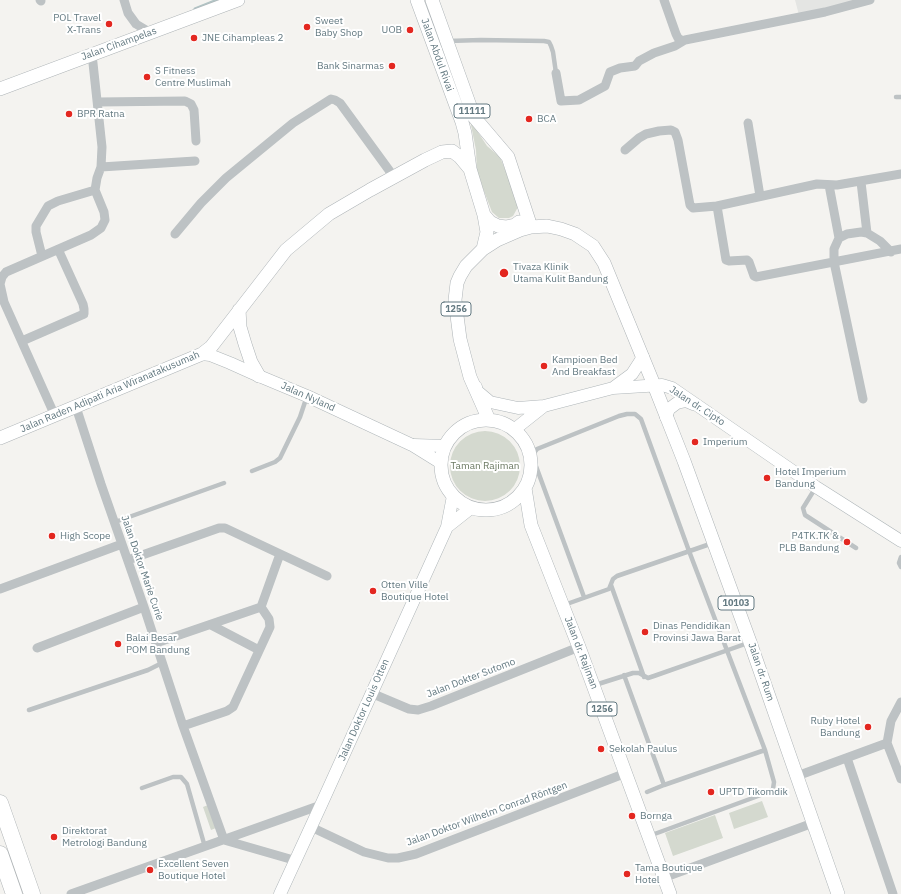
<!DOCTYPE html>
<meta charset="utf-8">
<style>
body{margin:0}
canvas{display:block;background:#f4f3f0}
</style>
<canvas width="901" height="894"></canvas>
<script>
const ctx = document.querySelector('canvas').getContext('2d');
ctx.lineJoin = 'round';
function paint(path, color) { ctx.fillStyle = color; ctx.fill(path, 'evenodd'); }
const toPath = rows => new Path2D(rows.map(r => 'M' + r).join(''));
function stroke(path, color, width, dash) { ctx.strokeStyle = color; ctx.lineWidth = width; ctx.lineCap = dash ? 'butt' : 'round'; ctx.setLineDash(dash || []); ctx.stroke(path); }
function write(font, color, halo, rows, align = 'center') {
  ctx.font = font + ' "IBM Plex Sans",sans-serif'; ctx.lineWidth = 4; ctx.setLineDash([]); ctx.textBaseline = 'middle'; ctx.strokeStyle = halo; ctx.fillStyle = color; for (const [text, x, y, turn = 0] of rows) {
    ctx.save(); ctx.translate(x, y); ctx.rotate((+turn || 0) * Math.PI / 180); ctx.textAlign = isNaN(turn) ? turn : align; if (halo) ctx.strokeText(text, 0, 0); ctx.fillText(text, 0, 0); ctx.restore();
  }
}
paint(toPath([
 [795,0,860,0,799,15]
]), '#e4e5e3');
paint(toPath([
 [470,120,487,146,500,157,502,162,516,198,518,207,513,216,509,218,499,218,492,212,477,173,476,150],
 '450 466a35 35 0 1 1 70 0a35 35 0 1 1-70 0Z',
 [762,801,768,817,734,829,729,813],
 [208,805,216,828,211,830,203,807],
 [715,815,723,838,673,856,665,833]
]), '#d4d9cf');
stroke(toPath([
 [195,9,217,0]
]), '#b1c3c4', 3);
const secondary = toPath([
 [202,354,210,355,230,363,259,376,307,396,412,445,441,463],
 [476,387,477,391,490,402,518,408,544,406],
 [613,388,632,374,643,357],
 [666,417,669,409,677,403,686,401,693,404],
 [515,429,544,406,613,388,662,385,672,388,816,487,901,541],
 [414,445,445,446],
 [447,527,471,508],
 [280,894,321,805,447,527,453,496]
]);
const primary = toPath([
 [417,0,462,122,465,133,470,169,484,215,487,232,483,249],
 [432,0,474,117,508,157,531,227],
 [0,89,238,0],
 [484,215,490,222,498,226,506,227,515,225,519,222],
 [239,310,240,327,245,344,251,362,259,376],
 '441 465a45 45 0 1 1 90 0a45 45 0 1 1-90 0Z',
 [489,420,470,377,460,339,455,300,457,283,460,276,466,266,483,249,497,240,520,230,531,227,547,226,561,229,575,234,593,246,604,263,654,385,684,461,750,642,838,894],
 [0,438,202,354,211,347,286,250,329,214,370,190,425,160,442,152,452,151,460,157,470,169],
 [525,488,531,525,579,647,670,894]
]);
const highway = toPath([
 [0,803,32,894],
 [0,854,14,894]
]);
stroke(secondary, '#afb6b9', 13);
stroke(primary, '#aeb4b7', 14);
stroke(highway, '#b0b5b7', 17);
stroke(toPath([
 [448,41,481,40,544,41,549,42,551,46,553,52,556,73],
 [896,97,901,97],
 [252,471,275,462,280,458,300,417,307,396],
 [816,487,803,508,805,515,856,548],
 [115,522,224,483],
 [901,557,899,563,901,567],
 [611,585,644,677],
 [584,597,533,458,533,454,537,449,619,416,627,414,635,414,641,419,689,551,765,750,774,782,773,789,769,792,649,836],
 [564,605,609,589,613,579,617,576,713,543],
 [624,675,664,785,647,792],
 [595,685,633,673,639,673,648,678,654,676,748,643],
 [29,710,148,670,162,663],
 [664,785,765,750],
 [142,788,173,777,181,777,187,784,205,847]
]), '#bdc2c4', 4.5);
stroke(toPath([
 [40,0,41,1],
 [124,0,128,13,136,24,151,33],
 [664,0,676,34,678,38,683,41],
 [556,73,561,101,579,100,605,86,610,72,620,68,635,66,639,61,654,53,675,46,685,40,825,12,870,0],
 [98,102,185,101,191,104,194,110,196,141],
 [748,123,760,196],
 [625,150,639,138,646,134,659,131,671,130,675,132,678,140,690,205,693,208,717,206],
 [101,167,195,161],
 [901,174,837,185,817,184,717,206,726,260,729,261,747,260,749,262,754,276,756,277,901,249],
 [861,182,867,233],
 [829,185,839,238],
 [175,234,201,203,226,178,293,123,331,99,335,100,340,103,394,177],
 [42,256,36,232,36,226,48,206,58,201,95,190],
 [22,341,84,314,84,309,83,304,58,249],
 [863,399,834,262,834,249,839,238,847,234,861,232,867,233,880,241,891,252],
 [76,407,101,484,144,607,183,726,224,840],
 [55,416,4,302,0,284,2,277,6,272,91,235,101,228,105,220,104,212,95,190,97,178,101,167,102,147,92,54],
 [128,560,219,528,225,528,327,576],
 [0,589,122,544],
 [211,625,259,650],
 [156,643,261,607],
 [37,648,144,607],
 [371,693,409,709,418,710,431,706,579,647],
 [183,726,227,711,233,707,270,627,269,619,261,607,280,554],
 [887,743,901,779],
 [847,758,893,894],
 [797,776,887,743,891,721,901,702],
 [311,827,364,852,388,858,398,858,416,854,626,773],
 [224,840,290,859,294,862],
 [663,878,813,823],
 [71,894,321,805]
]), '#bdc2c4', 9);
stroke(secondary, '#fff', 12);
stroke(primary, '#fff', 13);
stroke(highway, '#fff', 16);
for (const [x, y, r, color] of [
 [109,24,4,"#e32720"],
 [307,27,4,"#e32720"],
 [410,30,4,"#e32720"],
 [194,38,4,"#e32720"],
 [392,66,4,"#e32720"],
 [147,77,4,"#e32720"],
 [69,114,4,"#e32720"],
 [529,119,4,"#e32720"],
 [504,273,5,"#e32720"],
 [544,366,4,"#e32720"],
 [695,442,4,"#e32720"],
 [767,478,4,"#e32720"],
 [52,536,4,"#e32720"],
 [847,542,4,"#e32720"],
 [373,591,4,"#e32720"],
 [645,632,4,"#e32720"],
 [118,644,4,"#e32720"],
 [868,727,4,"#e32720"],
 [601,749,4,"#e32720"],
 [711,792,4,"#e32720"],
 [632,816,4,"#e32720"],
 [54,837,4,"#e32720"],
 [150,870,4,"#e32720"],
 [627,874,4,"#e32720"]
]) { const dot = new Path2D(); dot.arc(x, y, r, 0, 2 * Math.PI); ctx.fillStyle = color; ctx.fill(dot); stroke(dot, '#fff', 1.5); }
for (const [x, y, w] of [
 [472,111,36],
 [456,309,30],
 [736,603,36],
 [602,709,30]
]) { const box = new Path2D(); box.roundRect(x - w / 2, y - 7, w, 14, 3); ctx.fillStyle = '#fff'; ctx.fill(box); stroke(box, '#637981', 1); }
write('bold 9px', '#637981', null, [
 ["11111",472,111],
 ["1256",456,309],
 ["10103",736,603],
 ["1256",602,709]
]);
write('10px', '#637981', '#fff', [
 ["POL Travel",101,18,"right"],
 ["X-Trans",101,30,"right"],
 ["Sweet",315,21],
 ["Baby Shop",315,33],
 ["UOB",402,30,"right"],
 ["JNE Cihampleas 2",202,38],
 ["Bank Sinarmas",384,66,"right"],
 ["S Fitness",155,71],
 ["Centre Muslimah",155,83],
 ["BPR Ratna",77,114],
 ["BCA",537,119],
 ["Tivaza Klinik",513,267],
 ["Utama Kulit Bandung",513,279],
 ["Kampioen Bed",552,360],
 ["And Breakfast",552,372],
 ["Imperium",703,442],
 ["Hotel Imperium",775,472],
 ["Bandung",775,484],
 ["High Scope",60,536],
 ["P4TK.TK &",839,536,"right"],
 ["PLB Bandung",839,548,"right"],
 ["Otten Ville",381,585],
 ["Boutique Hotel",381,597],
 ["Dinas Pendidikan",653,626],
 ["Provinsi Jawa Barat",653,638],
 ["Balai Besar",126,638],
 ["POM Bandung",126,650],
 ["Ruby Hotel",860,721,"right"],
 ["Bandung",860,733,"right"],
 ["Sekolah Paulus",609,749],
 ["UPTD Tikomdik",719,792],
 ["Bornga",640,816],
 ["Direktorat",62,831],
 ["Metrologi Bandung",62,843],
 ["Excellent Seven",158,864],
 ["Boutique Hotel",158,876],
 ["Tama Boutique",635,868],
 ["Hotel",635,880]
], 'left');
write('10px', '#637981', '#fff', [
 ["Jalan Cihampelas",119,44,-20],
 ["Jalan Abdul Rivai",437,55,70],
 ["Jalan Raden Adipati Aria Wiranatakusumah",110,392,-23],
 ["Jalan Nyland",308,397,24],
 ["Jalan dr. Cipto",697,406,33],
 ["Jalan Doktor Marie Curie",142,568,71],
 ["Jalan dr. Rajiman",581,653,69],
 ["Jalan dr. Rum",761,672,71],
 ["Jalan Dokter Sutomo",471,678,-21],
 ["Jalan Doktor Louis Otten",364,710,-66],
 ["Jalan Doktor Wilhelm Conrad Röntgen",487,814,-20]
]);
write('10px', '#6a7861', '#fff', [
 ["Taman Rajiman",485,466]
]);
</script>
